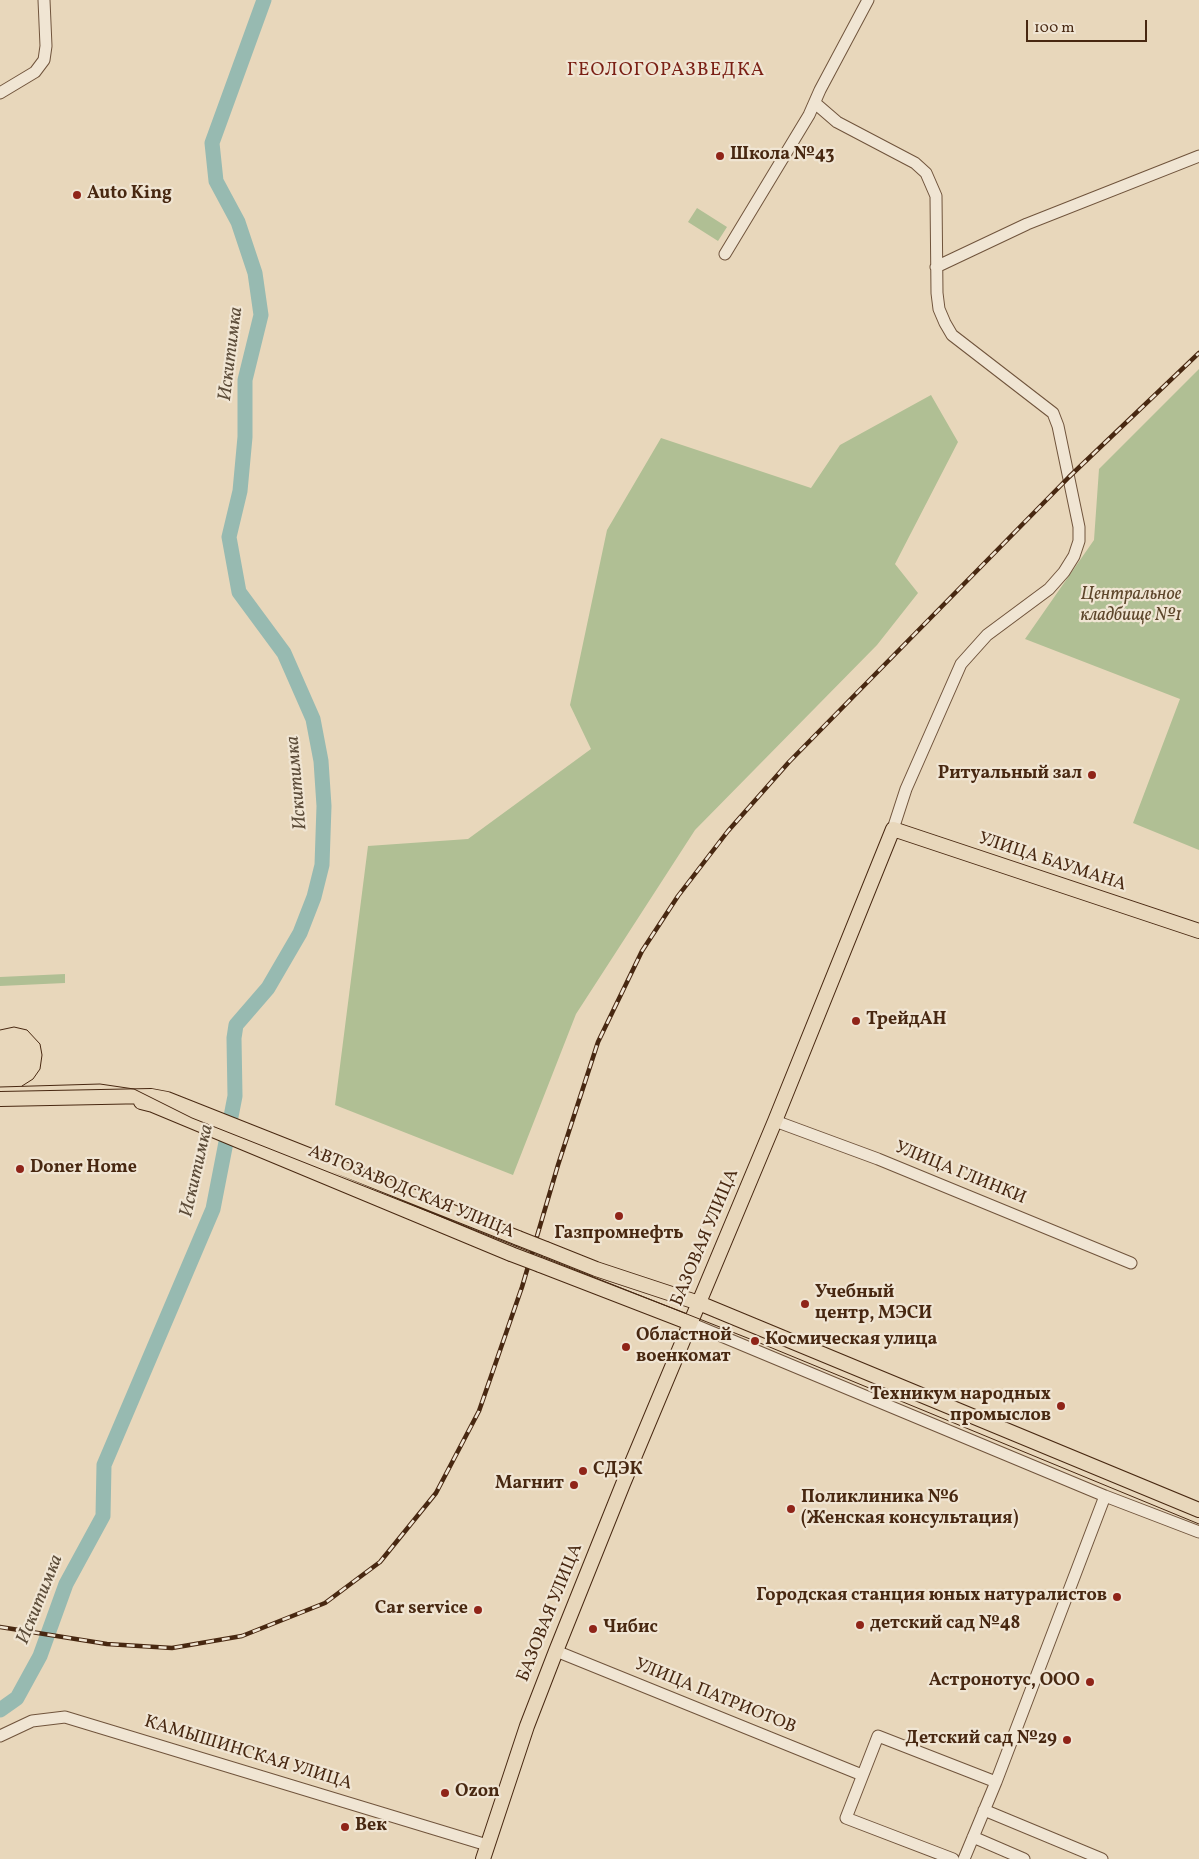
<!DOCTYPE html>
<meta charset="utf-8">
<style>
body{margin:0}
#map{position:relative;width:1199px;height:1859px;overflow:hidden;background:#e8d7bb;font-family:Vollkorn,serif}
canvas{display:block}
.scale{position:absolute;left:1026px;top:20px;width:121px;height:22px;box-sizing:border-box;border:2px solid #482811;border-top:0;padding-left:6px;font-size:15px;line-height:18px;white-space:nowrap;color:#482811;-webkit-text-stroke:4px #f0e5d3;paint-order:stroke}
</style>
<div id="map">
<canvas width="1199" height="1859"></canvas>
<div class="scale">100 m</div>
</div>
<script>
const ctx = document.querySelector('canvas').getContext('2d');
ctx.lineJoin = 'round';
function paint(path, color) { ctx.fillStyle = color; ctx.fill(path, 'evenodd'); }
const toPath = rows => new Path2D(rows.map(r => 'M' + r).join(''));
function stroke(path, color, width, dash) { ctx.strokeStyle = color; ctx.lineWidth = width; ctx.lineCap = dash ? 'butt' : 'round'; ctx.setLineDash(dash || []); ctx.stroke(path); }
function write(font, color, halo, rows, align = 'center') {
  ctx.font = font + ' Vollkorn,serif'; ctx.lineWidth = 4.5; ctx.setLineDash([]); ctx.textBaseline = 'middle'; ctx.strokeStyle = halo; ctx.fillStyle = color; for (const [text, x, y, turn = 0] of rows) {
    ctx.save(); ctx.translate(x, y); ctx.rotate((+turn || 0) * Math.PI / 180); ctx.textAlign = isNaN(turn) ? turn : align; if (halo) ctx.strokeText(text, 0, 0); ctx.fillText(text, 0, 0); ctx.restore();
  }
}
paint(toPath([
 [697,208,727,227,718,241,688,222],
 [1199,369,1199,850,1133,823,1180,699,1025,639,1094,540,1099,469],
 [931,395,958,442,895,564,918,593,877,645,695,830,576,1014,513,1175,335,1105,368,846,468,839,591,749,570,705,607,530,661,438,811,488,840,445],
 [65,974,65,983,0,986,0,977]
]), '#b0bf94');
stroke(toPath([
 [0,1710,17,1698,40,1656,66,1584,103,1516,104,1465,213,1209,235,1096,234,1038,236,1025,268,988,300,933,314,897,322,865,324,806,321,761,313,719,284,653,239,592,229,537,240,491,245,437,245,380,261,315,255,273,238,222,216,181,212,143,264,0]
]), '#97bab1', 15);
const minor = toPath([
 [0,93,35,72,44,60,46,46,44,0],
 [815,103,837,122,915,163,926,173,936,196,937,293,939,309,945,323,952,335,1053,413,1058,426,1079,527,1079,541,1074,556,1064,572,1049,589,987,635,961,664,906,789,893,829],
 [725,254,809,115,820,90,868,0],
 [936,267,1027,224,1199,156],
 [775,1121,878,1159,1131,1263],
 [690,1323,1105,1496,1199,1532],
 [556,1651,862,1775],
 [0,1736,32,1721,65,1717,487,1845],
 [984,1810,1102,1859],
 [973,1837,1024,1859],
 [953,1859,846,1818,878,1736,996,1782],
 [964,1859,996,1782,1105,1496]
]);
const major = toPath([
 [0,1099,151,1096,167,1099,518,1238],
 [141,1102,153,1105,511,1254],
 [546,1249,596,1269,699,1303,1199,1510],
 [540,1265,690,1323],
 [483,1859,527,1726,556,1651,623,1484,775,1121,893,829,1199,931]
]);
stroke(minor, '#70543c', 13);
stroke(major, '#482811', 16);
stroke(minor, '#f0e5d3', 11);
stroke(major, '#e8d7bb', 14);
stroke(toPath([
 [0,1030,14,1027,27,1030,40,1044,42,1055,40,1069,33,1079,22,1086],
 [0,1087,100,1084,134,1089,192,1118,755,1341,1199,1524]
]), '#482811', 1);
const rail = toPath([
 [0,1627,107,1644,172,1648,242,1636,325,1603,380,1562,436,1493,479,1411,522,1287,558,1165,598,1042,642,951,678,896,728,831,789,762,1069,477,1199,353]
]);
stroke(rail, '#482811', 4.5);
stroke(rail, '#f0e5d3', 2.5, [8]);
const majorBridge = toPath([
 [518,1238,546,1249],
 [511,1254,540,1265]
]);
stroke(majorBridge, '#482811', 16, []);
stroke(majorBridge, '#e8d7bb', 14);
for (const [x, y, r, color] of [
 [720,156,5,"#8f2418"],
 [77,195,5,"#8f2418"],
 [1092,775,5,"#8f2418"],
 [856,1021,5,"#8f2418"],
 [20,1169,5,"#8f2418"],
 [619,1216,5,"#8f2418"],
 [805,1304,5,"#8f2418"],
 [755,1341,5,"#8f2418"],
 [626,1347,5,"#8f2418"],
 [1061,1406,5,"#8f2418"],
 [583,1471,5,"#8f2418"],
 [574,1485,5,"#8f2418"],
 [791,1509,5,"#8f2418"],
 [1117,1597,5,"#8f2418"],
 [478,1610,5,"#8f2418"],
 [860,1625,5,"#8f2418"],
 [593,1629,5,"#8f2418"],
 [1090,1682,5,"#8f2418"],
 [1067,1740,5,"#8f2418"],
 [445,1793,5,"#8f2418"],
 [345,1827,5,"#8f2418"]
]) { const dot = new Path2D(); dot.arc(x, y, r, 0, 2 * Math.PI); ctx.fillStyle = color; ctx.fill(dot); stroke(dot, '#f0e5d3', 2); }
write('bold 18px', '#482811', '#f0e5d3', [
 ["Школа №43",730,156],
 ["Auto King",87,195],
 ["Ритуальный зал",1082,775,"right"],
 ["ТрейдАН",866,1021],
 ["Doner Home",30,1169],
 ["Газпромнефть",619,1235,"center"],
 ["Учебный",815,1294],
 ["центр, МЭСИ",815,1315],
 ["Областной",636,1337],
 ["военкомат",636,1358],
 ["Космическая улица",765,1341],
 ["Техникум народных",1051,1396,"right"],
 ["промыслов",1051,1417,"right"],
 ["СДЭК",593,1471],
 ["Магнит",564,1485,"right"],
 ["Поликлиника №6",801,1499],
 ["(Женская консультация)",801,1520],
 ["Городская станция юных натуралистов",1107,1597,"right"],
 ["Car service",468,1610,"right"],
 ["детский сад №48",870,1625],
 ["Чибис",603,1629],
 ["Астронотус, ООО",1080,1682,"right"],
 ["Детский сад №29",1057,1740,"right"],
 ["Ozon",455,1793],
 ["Век",355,1827]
], 'left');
write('italic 18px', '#5d462b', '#f0e5d3', [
 ["Центральное",1131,596],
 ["кладбище №1",1131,617]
]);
write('18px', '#482811', '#f0e5d3', [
 ["УЛИЦА БАУМАНА",1052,863,18],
 ["УЛИЦА ГЛИНКИ",960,1174,22],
 ["АВТОЗАВОДСКАЯ УЛИЦА",411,1193,22],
 ["БАЗОВАЯ УЛИЦА",706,1238,-67],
 ["БАЗОВАЯ УЛИЦА",551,1613,-68],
 ["УЛИЦА ПАТРИОТОВ",715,1697,22],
 ["КАМЫШИНСКАЯ УЛИЦА",248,1754,17]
]);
ctx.letterSpacing = '1px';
write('19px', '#7a1f14', '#f0e5d3', [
 ["ГЕОЛОГОРАЗВЕДКА",666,72]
]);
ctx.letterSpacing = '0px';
write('italic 19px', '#5c4c39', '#f0e5d3', [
 ["Искитимка",232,354,-83],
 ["Искитимка",298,783,-95],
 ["Искитимка",198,1171,-77],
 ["Искитимка",41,1600,-68]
]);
</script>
